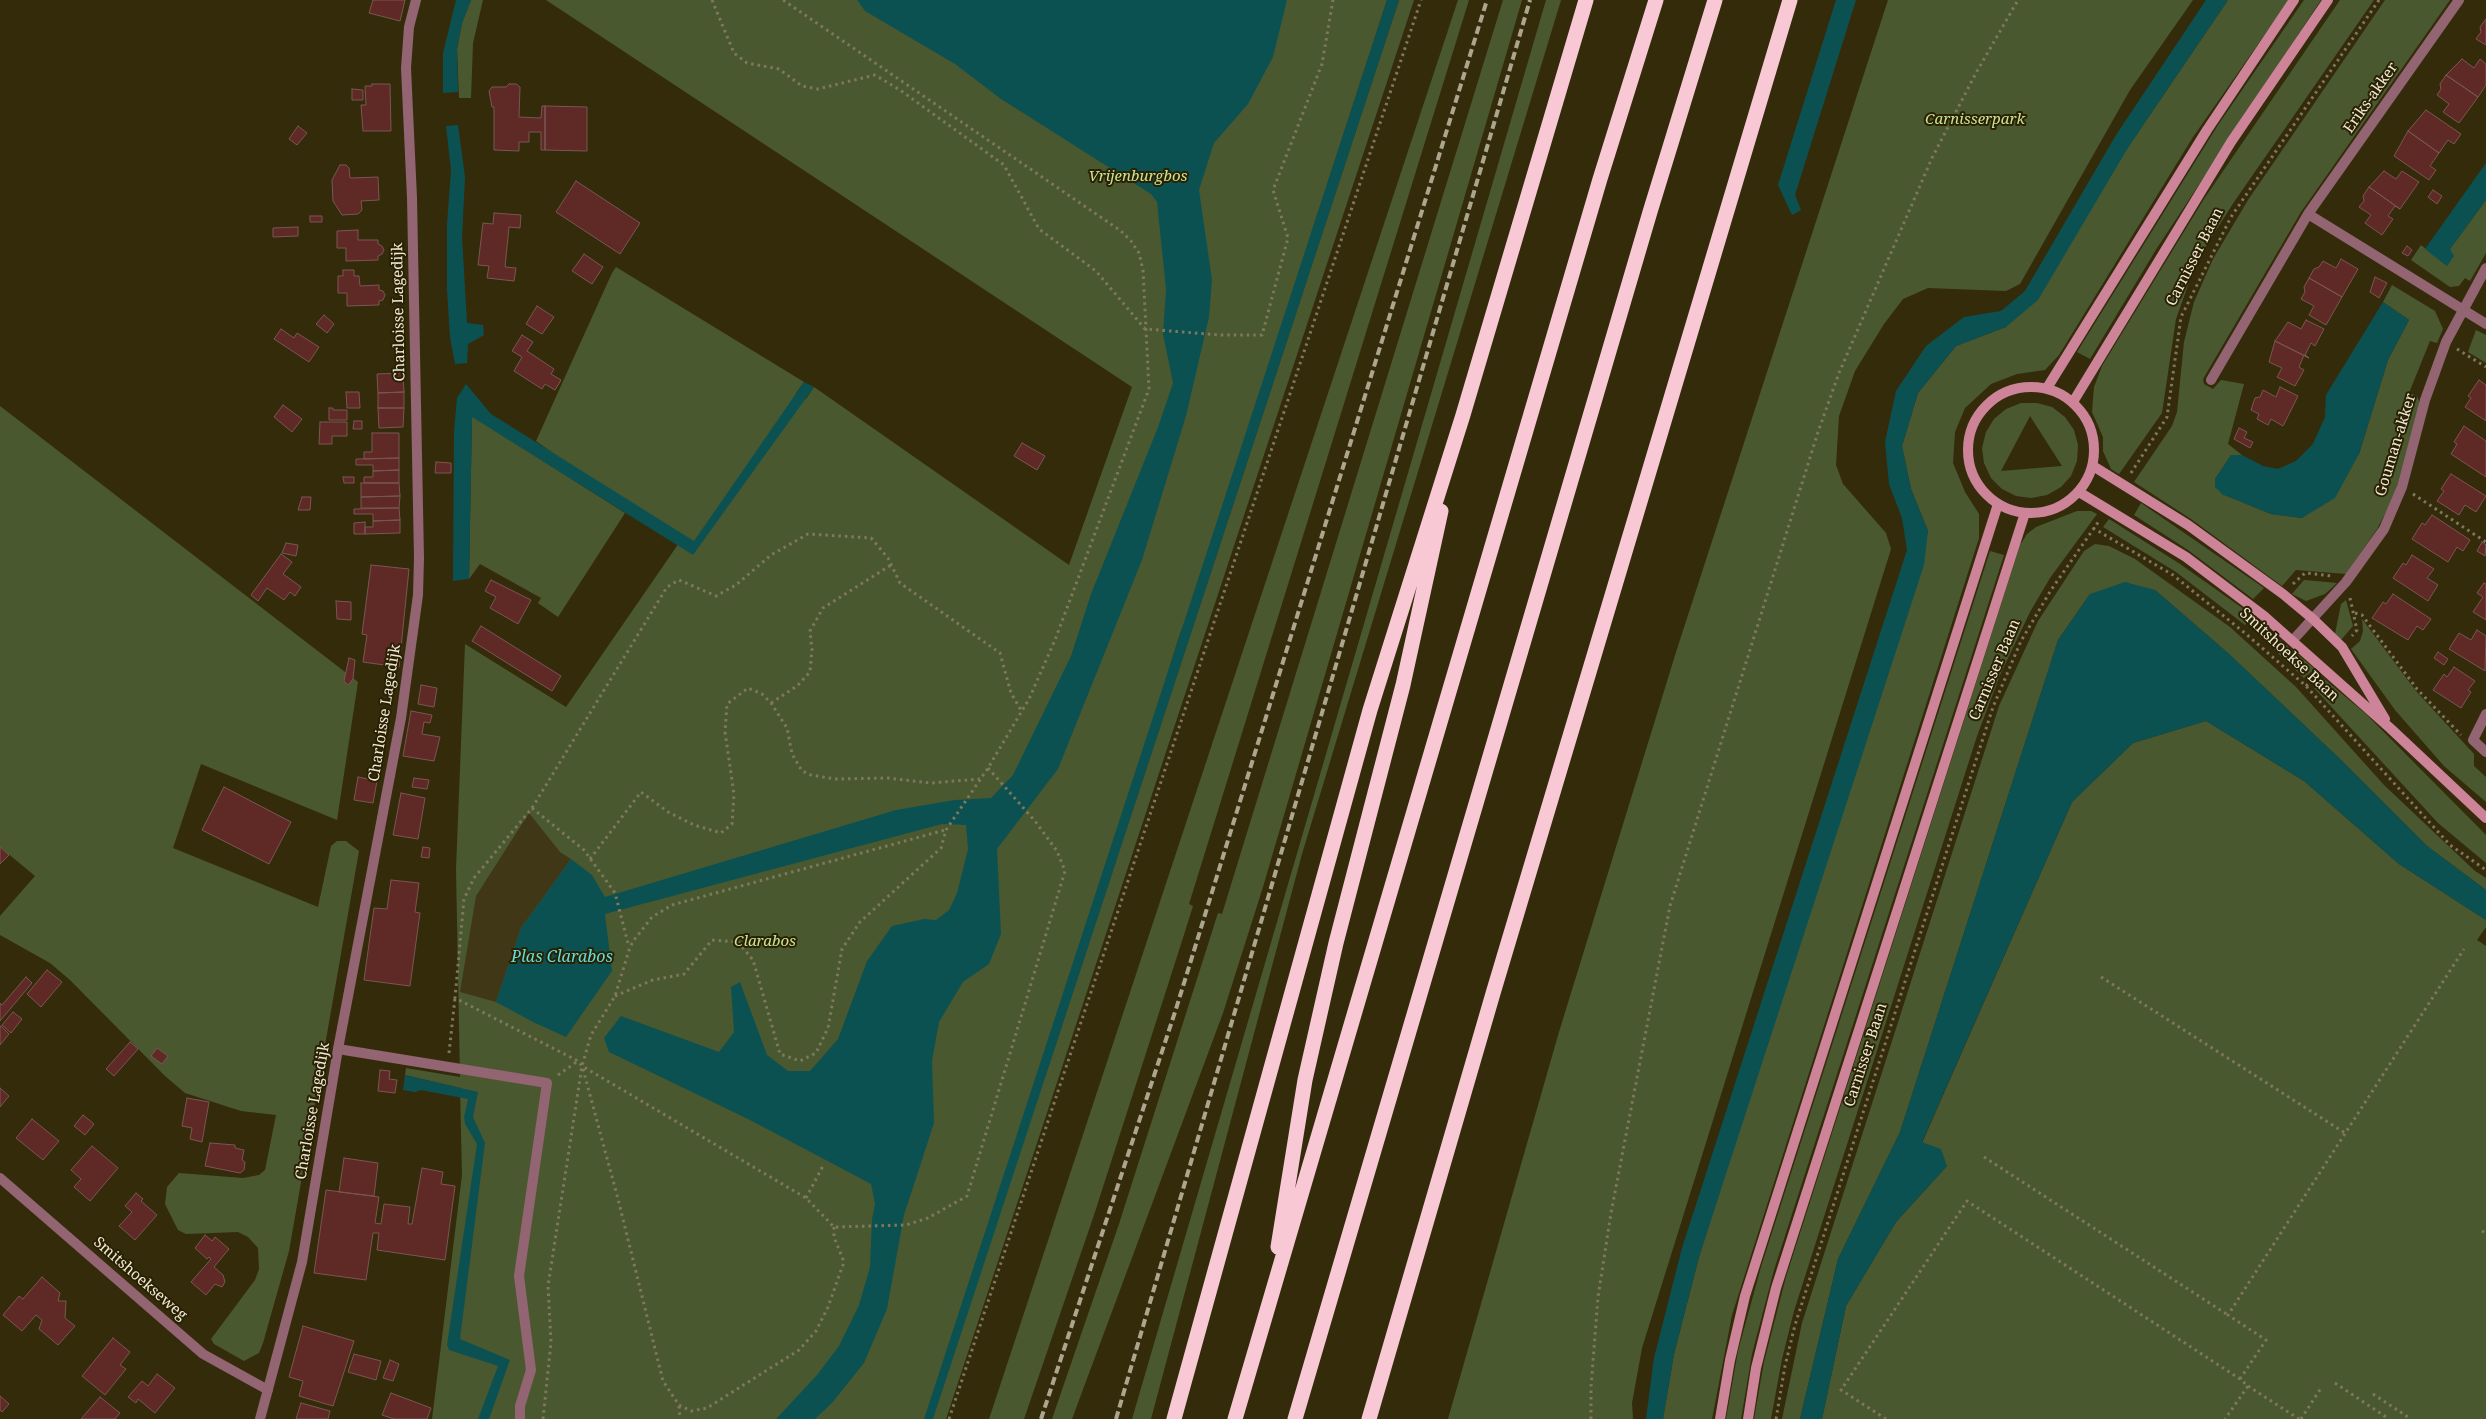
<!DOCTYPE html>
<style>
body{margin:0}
canvas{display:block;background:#342b0b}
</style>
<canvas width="2486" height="1419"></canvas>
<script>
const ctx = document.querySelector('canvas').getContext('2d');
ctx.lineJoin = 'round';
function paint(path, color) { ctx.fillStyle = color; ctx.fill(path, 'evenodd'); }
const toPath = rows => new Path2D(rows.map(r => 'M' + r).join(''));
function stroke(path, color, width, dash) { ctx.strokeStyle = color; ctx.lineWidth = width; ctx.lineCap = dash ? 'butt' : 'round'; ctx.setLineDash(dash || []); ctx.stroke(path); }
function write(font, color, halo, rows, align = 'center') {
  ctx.font = font + ' "Noto Serif",serif'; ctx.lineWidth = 4; ctx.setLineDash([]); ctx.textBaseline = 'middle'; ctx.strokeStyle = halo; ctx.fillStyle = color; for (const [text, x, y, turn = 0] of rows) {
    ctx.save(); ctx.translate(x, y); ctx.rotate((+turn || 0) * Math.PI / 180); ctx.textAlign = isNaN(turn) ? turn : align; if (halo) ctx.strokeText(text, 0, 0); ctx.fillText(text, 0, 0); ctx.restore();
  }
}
paint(toPath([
 [471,0,483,0,473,43,471,98,459,98,457,49,462,23],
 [546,0,1387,0,1289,302,1251,439,1178,640,1043,1083,1399,0,1414,0,946,1419,432,1419,462,1175,460,1088,405,1075,406,1068,460,1077,456,869,465,644,566,707,679,543,536,441,612,273,616,267,804,382,796,393,806,399,814,387,1069,565,1132,387],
 [1458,0,1469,0,1189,904,1193,906,1182,941,1094,1215,1024,1419,989,1419],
 [1503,0,1522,0,1263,887,1223,1013,1072,1419,1052,1419,1119,1224,1218,913,1222,914],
 [1546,0,1561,0,1302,854,1151,1419,1132,1419],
 [1888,0,2193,0,2130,90,2020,284,2006,291,1928,288,1903,299,1884,324,1855,371,1839,416,1836,465,1843,484,1886,533,1891,549,1642,1348,1632,1403,1633,1419,1448,1419,1559,1032,1677,649],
 [2228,0,2289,0,2193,137,2059,355,2045,370,2017,374,1991,384,1965,408,1955,432,1953,463,1965,492,1979,514,1979,538,1732,1315,1712,1419,1663,1419,1674,1354,1699,1257,1928,531,1911,489,1902,446,1918,393,1956,346,2006,327],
 [2304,0,2321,0,2157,248,2090,359,2077,352,2218,125],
 [2340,0,2374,0,2234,202,2197,260,2176,319,2162,413,2119,474,2111,469,2103,451,2103,437,2092,412,2094,387,2102,366,2204,199],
 [2385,0,2450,0,2301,212,2203,379,2204,384,2213,389,2221,380,2244,384,2228,444,2242,455,2231,455,2215,479,2222,494,2271,514,2302,518,2359,454,2388,360,2409,320,2383,302,2392,285,2435,311,2443,329,2437,343,2430,341,2409,393,2417,396,2420,403,2394,497,2377,529,2346,574,2296,570,2282,586,2191,519,2134,482,2172,426,2177,412,2184,342,2194,302,2213,259,2248,200],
 [2486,200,2486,253,2470,281,2465,278,2459,286,2450,287,2411,260,2421,245,2447,266,2450,249],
 [2476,330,2486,335,2486,363,2468,352],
 [2021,403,2037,403,2052,407,2065,417,2074,430,2078,445,2077,461,2071,476,2061,487,2047,495,2031,498,2016,496,2002,489,1991,478,1984,463,1982,448,1986,432,1994,419,2006,409],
 [2030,416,2062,466,2001,471],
 [0,406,358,682,337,820,201,764,173,848,318,907,331,846,337,841,346,841,359,851,289,1251,263,1343,259,1353,244,1361,214,1344,211,1339,255,1280,259,1269,258,1248,248,1237,238,1232,186,1234,178,1230,165,1204,167,1187,179,1173,243,1178,259,1175,265,1170,276,1115,241,1111,185,1093,165,1076,70,980,50,963,0,935,0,916,35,876,0,847],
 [472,416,625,513,558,617,538,603,541,598,480,564,469,579],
 [2141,503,2264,588,2253,599,2188,550,2134,515],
 [2077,511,2091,511,2097,514,2050,578,2030,612,2000,675,1977,736,1794,1311,1782,1359,1771,1419,1754,1419,1764,1362,1786,1277,2020,545,2027,534,2036,527],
 [2109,519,2180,564,2255,617,2245,625,2176,572,2103,527],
 [2095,544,2109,546,2135,559,2230,627,2296,687,2384,785,2475,871,2486,878,2486,890,2427,846,2340,759,2229,654,2155,590,2090,594,2058,640,1900,1132,1838,1259,1800,1419,1782,1419,1802,1323,1999,706,2038,621,2084,551],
 [1990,551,2004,555,1774,1270,1752,1354,1741,1419,1726,1419,1738,1351,1761,1267],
 [2304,580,2305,580,2337,583,2325,594,2306,601,2292,594],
 [2346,600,2353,626,2341,640,2335,634,2341,604],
 [2362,619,2416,691,2474,754,2474,766,2486,777,2486,802,2444,766,2395,710,2351,649,2360,641,2363,631],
 [2263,626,2315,669,2304,678,2257,633],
 [2323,678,2366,714,2486,835,2486,863,2438,823,2314,688],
 [2206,721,2304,781,2399,864,2486,920,2486,927,2477,940,2486,946,2486,1419,1822,1419,1846,1306,1896,1222,1947,1166,1922,1143,2072,802,2133,743]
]), '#4a5830');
paint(toPath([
 [529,813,560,852,571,859,521,928,496,1002,460,992,476,896]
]), '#3f3716');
paint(toPath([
 [456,0,471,0,462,23,457,49,458,92,443,93,443,53],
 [857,0,1287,0,1273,57,1248,104,1214,143,1199,190,1212,280,1209,317,1186,416,1142,560,1058,769,997,849,1001,934,989,964,963,982,939,1022,932,1061,934,1123,904,1215,887,1309,864,1363,832,1403,815,1419,776,1419,817,1375,839,1346,859,1305,870,1267,872,1219,875,1204,871,1184,750,1120,609,1052,604,1038,621,1016,719,1052,734,1032,731,987,740,982,767,1055,788,1071,810,1071,838,1039,867,961,892,926,924,919,936,920,949,910,957,893,968,849,966,825,942,824,605,914,612,971,566,1037,533,1022,496,1002,521,928,571,859,592,875,605,897,896,810,955,800,991,798,1013,775,1071,656,1091,594,1158,427,1173,383,1163,334,1166,289,1157,202,1151,194,1001,99,955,64,865,11],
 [1387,0,1399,0,933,1419,924,1419],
 [1836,0,1856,0,1795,195,1801,210,1792,215,1778,185],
 [2206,0,2228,0,2129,146,2038,300,2006,327,1956,346,1918,393,1902,446,1911,489,1928,531,1924,565,1699,1257,1674,1354,1663,1419,1646,1419,1654,1358,1682,1248,1907,550,1902,518,1889,484,1885,442,1896,391,1926,346,1964,317,2001,311,2025,291,2116,135],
 [458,125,465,177,462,237,467,323,483,325,484,335,468,344,467,363,455,364,450,337,447,289,447,225,451,170,446,126],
 [2486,163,2486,200,2450,249,2454,256,2447,266,2425,249],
 [2383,302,2409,320,2388,360,2359,454,2335,498,2302,518,2271,514,2222,494,2215,487,2215,479,2231,455,2242,455,2263,466,2278,469,2296,461,2313,444,2325,417,2326,395],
 [804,382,814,387,693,555,472,417,469,579,453,581,454,432,457,398,466,384,491,414,694,541],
 [2125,582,2155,590,2229,654,2340,759,2427,846,2486,890,2486,920,2399,864,2304,781,2206,721,2133,743,2072,802,1922,1142,1941,1149,1947,1166,1896,1222,1846,1306,1822,1419,1800,1419,1838,1259,1900,1132,2058,640,2090,594],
 [405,1075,478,1092,473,1117,485,1143,460,1339,510,1360,489,1419,478,1419,498,1366,449,1350,447,1345,477,1144,465,1124,464,1117,468,1099,421,1090,415,1092,403,1090]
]), '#0c5151');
const building = toPath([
 [373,0,405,0,400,21,369,13,373,0],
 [2486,19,2486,45,2476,39,2481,32,2480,27,2486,19],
 [2462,59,2474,68,2480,59,2486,64,2486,85,2478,97,2446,75,2462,59],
 [2446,75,2478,97,2459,123,2443,112,2449,104,2437,95,2441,89,2440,84,2446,75],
 [372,84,390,84,391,131,363,131,361,105,366,105,365,86,372,86,372,84],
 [509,84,516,84,520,87,519,117,541,118,542,106,545,106,545,150,541,150,541,132,529,132,529,142,519,142,519,151,494,150,494,107,492,107,489,91,492,87,506,87,509,84],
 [352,89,363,90,363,100,352,100,352,89],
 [545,106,587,107,587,151,545,150,545,106],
 [2426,110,2461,134,2454,144,2448,140,2439,153,2408,131,2426,110],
 [298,126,307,133,297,145,289,139,298,126],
 [2408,131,2439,153,2430,166,2436,170,2429,180,2394,156,2408,131],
 [340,165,346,165,349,168,350,178,378,177,379,200,361,201,362,210,358,214,342,215,333,201,332,180,340,165],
 [2384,171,2396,179,2402,171,2419,182,2400,209,2369,187,2384,171],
 [576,181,640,223,620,254,556,212,576,181],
 [2369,187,2400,209,2395,206,2388,216,2393,219,2382,235,2365,223,2371,215,2359,207,2364,201,2363,196,2369,187],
 [2433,190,2442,196,2437,204,2428,197,2433,190],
 [494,213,521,215,520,228,509,227,505,267,516,268,514,281,487,278,489,266,478,265,483,223,493,224,494,213],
 [310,216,322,216,322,222,310,222,310,216],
 [298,227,298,236,273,237,273,228,298,227],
 [358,230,358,240,378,240,378,244,382,246,384,250,382,254,378,256,378,260,346,261,346,248,337,248,337,231,358,230],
 [2407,246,2412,250,2408,256,2402,253,2407,246],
 [584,254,603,267,592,284,572,271,584,254],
 [2341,259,2358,269,2342,297,2309,278,2314,269,2319,267,2323,261,2336,268,2341,259],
 [343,270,354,270,354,276,359,276,360,286,379,285,379,290,383,291,385,295,383,300,379,301,379,305,347,306,347,293,338,293,338,276,343,276,343,270],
 [2375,277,2387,283,2379,298,2370,292,2375,277],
 [2309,278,2342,297,2326,325,2309,315,2314,306,2301,299,2305,292,2304,287,2309,278],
 [537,306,554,317,542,334,526,324,537,306],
 [324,315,334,324,327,333,316,324,324,315],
 [2306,320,2324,329,2315,346,2311,343,2305,355,2309,358,2275,341,2288,322,2301,329,2306,320],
 [281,329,294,338,297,333,319,347,309,362,274,339,281,329],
 [522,335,533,342,527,351,554,369,551,374,561,380,555,390,545,384,542,389,514,371,522,357,512,351,522,335],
 [2275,341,2309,358,2304,355,2299,367,2304,370,2295,386,2277,377,2282,368,2269,362,2275,341],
 [403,373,404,392,378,393,377,374,403,373],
 [2479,380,2486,385,2486,421,2465,407,2471,398,2468,396,2479,380],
 [2280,387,2298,396,2283,426,2271,419,2268,425,2257,419,2259,414,2251,410,2255,398,2260,397,2263,390,2276,397,2280,387],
 [346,392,359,392,360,408,347,408,346,392],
 [404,392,404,408,378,408,378,393,404,392],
 [283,405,302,419,292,432,274,417,283,405],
 [329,408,333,408,333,410,347,410,347,420,329,420,329,408],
 [378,408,404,408,403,427,379,428,378,408],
 [354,421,362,421,362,429,353,429,354,421],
 [320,422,347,422,347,436,332,436,332,444,319,444,320,422],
 [2464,426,2486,441,2486,477,2451,454,2457,444,2454,442,2464,426],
 [2239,428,2247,432,2244,438,2253,442,2250,448,2234,439,2239,428],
 [372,433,399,433,399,458,364,459,364,452,372,452,372,433],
 [1022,443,1045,456,1037,470,1014,456,1022,443],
 [399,458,399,470,373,471,373,465,356,465,356,459,399,458],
 [436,462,451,463,451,473,435,473,436,462],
 [399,470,399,483,364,483,364,477,373,477,373,471,399,470],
 [2451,474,2486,496,2476,512,2465,505,2459,515,2437,501,2444,491,2441,489,2451,474],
 [343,477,354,477,354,483,344,483,343,477],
 [361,483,399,483,400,496,361,497,361,483],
 [400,496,399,508,361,508,361,497,400,496],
 [302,497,311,497,310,510,298,510,302,497],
 [399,508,400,520,373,521,373,514,354,514,354,509,399,508],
 [2432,515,2470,540,2463,551,2457,547,2448,562,2412,539,2422,523,2425,525,2432,515],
 [400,520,400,533,365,534,365,527,373,527,373,521,400,520],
 [365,522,365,534,354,534,354,523,365,522],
 [2482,542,2486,545,2485,556,2477,551,2482,542],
 [286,543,298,545,296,556,282,553,286,543],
 [281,554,292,562,283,574,301,587,295,596,290,592,284,600,267,588,258,601,251,595,281,554],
 [2412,555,2434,569,2427,578,2438,585,2428,601,2393,578,2403,563,2406,565,2412,555],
 [371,565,409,569,399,667,363,662,367,635,362,634,371,565],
 [491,580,531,600,518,624,490,608,496,597,485,591,491,580],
 [2484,583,2486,584,2486,620,2473,612,2483,597,2477,593,2484,583],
 [2393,594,2431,619,2423,630,2417,626,2408,640,2372,618,2383,602,2386,604,2393,594],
 [336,601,351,602,351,620,337,619,336,601],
 [481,626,561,676,552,691,472,641,481,626],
 [2477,630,2486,636,2485,671,2449,649,2459,633,2471,640,2477,630],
 [2438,652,2448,659,2444,665,2434,658,2438,652],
 [349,658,355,660,353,679,348,685,344,681,349,658],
 [2454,667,2475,681,2468,690,2471,692,2461,708,2433,690,2444,674,2447,677,2454,667],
 [421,685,437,688,434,707,418,704,421,685],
 [411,711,432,715,430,723,424,722,422,734,440,737,434,761,403,756,411,711],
 [358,777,377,781,373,803,354,800,358,777],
 [414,778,429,780,427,789,412,787,414,778],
 [224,787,291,822,269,864,202,830,224,787],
 [401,793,425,798,418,839,393,835,401,793],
 [0,847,9,855,0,864,0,847],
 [423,847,430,848,429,858,421,857,423,847],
 [391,880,419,883,415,912,420,913,410,986,364,980,374,908,387,909,391,880],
 [47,970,62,982,41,1007,27,994,47,970],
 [26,977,32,983,0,1021,0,1003,2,1005,26,977],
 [13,1012,22,1019,11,1033,2,1025,13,1012],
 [1,1026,9,1034,0,1045,0,1027,1,1026],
 [130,1042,138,1049,114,1076,106,1069,130,1042],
 [157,1048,168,1056,162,1064,151,1056,157,1048],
 [380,1070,390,1071,389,1079,397,1080,395,1093,378,1091,380,1070],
 [0,1088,9,1096,0,1107,0,1088],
 [187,1098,209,1102,202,1142,190,1139,192,1128,182,1126,187,1098],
 [83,1115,94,1124,85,1135,74,1126,83,1115],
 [32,1119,59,1141,43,1160,16,1138,32,1119],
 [210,1143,235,1145,235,1148,244,1150,242,1160,245,1162,244,1170,240,1173,205,1166,210,1143],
 [92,1146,118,1168,90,1201,74,1187,81,1179,71,1170,92,1146],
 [344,1158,378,1163,374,1196,339,1192,344,1158],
 [422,1168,443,1172,441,1184,455,1186,445,1260,377,1250,379,1233,373,1233,366,1280,314,1273,326,1190,379,1197,375,1223,381,1224,384,1204,410,1207,408,1224,412,1224,422,1168],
 [136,1193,143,1199,141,1201,157,1215,135,1240,119,1226,132,1212,125,1206,136,1193],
 [205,1235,212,1241,215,1237,229,1249,214,1267,223,1275,225,1282,222,1287,215,1284,206,1295,191,1282,211,1259,209,1257,207,1259,195,1248,205,1235],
 [42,1277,60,1293,58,1301,66,1301,65,1318,75,1326,58,1345,39,1329,42,1320,36,1315,22,1331,3,1315,19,1296,23,1299,42,1277],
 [303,1326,354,1341,333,1406,299,1396,303,1381,289,1377,303,1326],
 [113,1338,130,1352,120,1365,126,1369,105,1395,82,1376,113,1338],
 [354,1354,381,1361,376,1380,348,1372,354,1354],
 [390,1360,399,1364,393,1381,383,1378,390,1360],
 [157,1374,175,1388,155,1413,138,1399,136,1403,128,1397,142,1381,148,1386,157,1374],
 [391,1393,431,1408,427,1419,394,1419,382,1415,391,1393],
 [0,1396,9,1404,2,1412,0,1410,0,1396],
 [100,1397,120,1413,115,1419,81,1419,100,1397],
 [301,1403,330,1411,328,1419,296,1419,301,1403]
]);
paint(building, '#5f2926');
stroke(building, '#7a5652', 1);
stroke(toPath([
 [712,0,734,53,747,63,779,69,802,86,818,89,875,75,900,90,1004,165,1039,229,1096,271,1145,329,1221,335,1262,335,1288,238,1273,190,1322,64,1333,0],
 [2457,349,2486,367],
 [2131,473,2167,417,2181,317,2231,217,2379,0],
 [2413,494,2486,542],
 [2093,528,2173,575,2246,634,2306,686,2450,845,2486,870],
 [2293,584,2305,573,2333,576],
 [2350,598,2357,630,2352,636],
 [2355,613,2362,615,2417,689,2461,735],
 [2306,686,2314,678],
 [771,703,797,686,810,672,812,650,810,631,823,608,891,565],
 [988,768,1035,821,1057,851,1065,871,967,1196,928,1218,906,1225,834,1227,806,1198,582,1066,578,1061,455,998,464,899,474,878,532,808,667,587,679,580,716,596,736,585,771,555,808,534,871,538,888,558,900,583,1000,653,1011,693,1022,712],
 [532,808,584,850,615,893,629,947],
 [590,859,641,792,668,812,694,825,721,833,732,824,734,794,725,732,727,704,748,688,762,694,771,703,787,728,792,754,802,771,811,775,835,779,888,778,931,783,980,779],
 [2101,977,2345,1133],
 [615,996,653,980,684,974,712,940,738,942,753,960,780,1054,800,1061,816,1053,828,1028,842,949,860,922,941,848,946,830,988,768,1029,699,1055,640,1149,389,1143,270,1139,253,1131,241,1121,231,783,0],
 [449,1053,455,998],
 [583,1069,618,1199,663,1381,679,1405,691,1411,707,1408,799,1350,816,1331,828,1307,844,1262,834,1237,834,1227],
 [558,1075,578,1061],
 [1984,1157,2228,1315],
 [806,1198,824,1164],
 [2482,1231,2486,1233],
 [2240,1379,2266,1340,2228,1315,2464,949],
 [2335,1383,2389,1419],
 [2248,1386,2299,1419],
 [2373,1394,2411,1419],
 [679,1406,680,1419],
 [543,1419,551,1342,548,1286,582,1066,591,1035,615,996,630,947,634,940,652,917,672,905,945,830],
 [949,1419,1421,0],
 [1591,1419,1591,1387,1598,1297,1611,1213,1670,906,1818,432,1839,373,1932,158,1976,73,2018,0],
 [1776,1419,1785,1366,1795,1325,1993,707,2021,641,2051,590,2099,521],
 [1886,1419,1841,1390,1967,1201,2240,1379,2248,1386,2225,1419],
 [2301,1419,2321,1388]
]), '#7f785e', 3, [2.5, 4]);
stroke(toPath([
 [338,1049,547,1083,519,1276,531,1370,520,1406,520,1419]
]), '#936471', 10);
stroke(toPath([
 [2308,214,2459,0],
 [2211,380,2308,214,2486,324],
 [2293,640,2346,582,2384,529,2402,487,2425,400,2446,342,2486,268],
 [2486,714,2473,740,2486,752],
 [0,1178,203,1354,268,1390],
 [260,1419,302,1262,338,1049,401,718,418,595,419,558,412,198,406,68,409,27,416,0]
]), '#936471', 10);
stroke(toPath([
 '1968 450a63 63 0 1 1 126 0a63 63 0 1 1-126 0Z',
 [2047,388,2207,130,2294,0],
 [2073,402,2231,142,2328,0],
 [2093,466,2188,525,2283,594,2313,619,2342,647,2385,719],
 [2079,492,2186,557,2264,616,2390,728,2486,818],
 [1720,1419,1730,1360,1745,1296,1998,504],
 [1748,1419,1756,1368,1776,1288,2025,513]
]), '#cd8398', 10);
stroke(toPath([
 [1278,1247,1305,1080,1336,943,1403,685,1441,511],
 [1174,1419,1370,710,1463,415,1586,0],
 [1235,1419,1600,179,1656,0],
 [1295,1419,1650,212,1715,0],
 [1369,1419,1494,990,1790,0]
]), '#f8c9d5', 15);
stroke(toPath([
 [1041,1419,1176,1009,1487,0],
 [1116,1419,1530,0]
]), '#ada68f', 4, [8, 4]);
write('15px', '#efead8', '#2a2102', [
 ["Eriks-akker",2371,98,-55],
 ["Carnisser Baan",2195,257,-63],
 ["Charloisse Lagedijk",399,312,-91],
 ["Gouman-akker",2396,445,-73],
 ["Smitshoekse Baan",2289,655,43],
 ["Carnisser Baan",1995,670,-67],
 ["Charloisse Lagedijk",385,713,-81],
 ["Carnisser Baan",1866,1055,-72],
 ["Charloisse Lagedijk",313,1111,-80],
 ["Smitshoekseweg",140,1279,41]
]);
write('italic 15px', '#c8e595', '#2a2102', [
 ["Carnisserpark",1975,120],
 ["Vrijenburgbos",1138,177],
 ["Clarabos",765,942]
]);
write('italic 16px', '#62dcdd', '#2a2102', [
 ["Plas Clarabos",562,957]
]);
</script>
